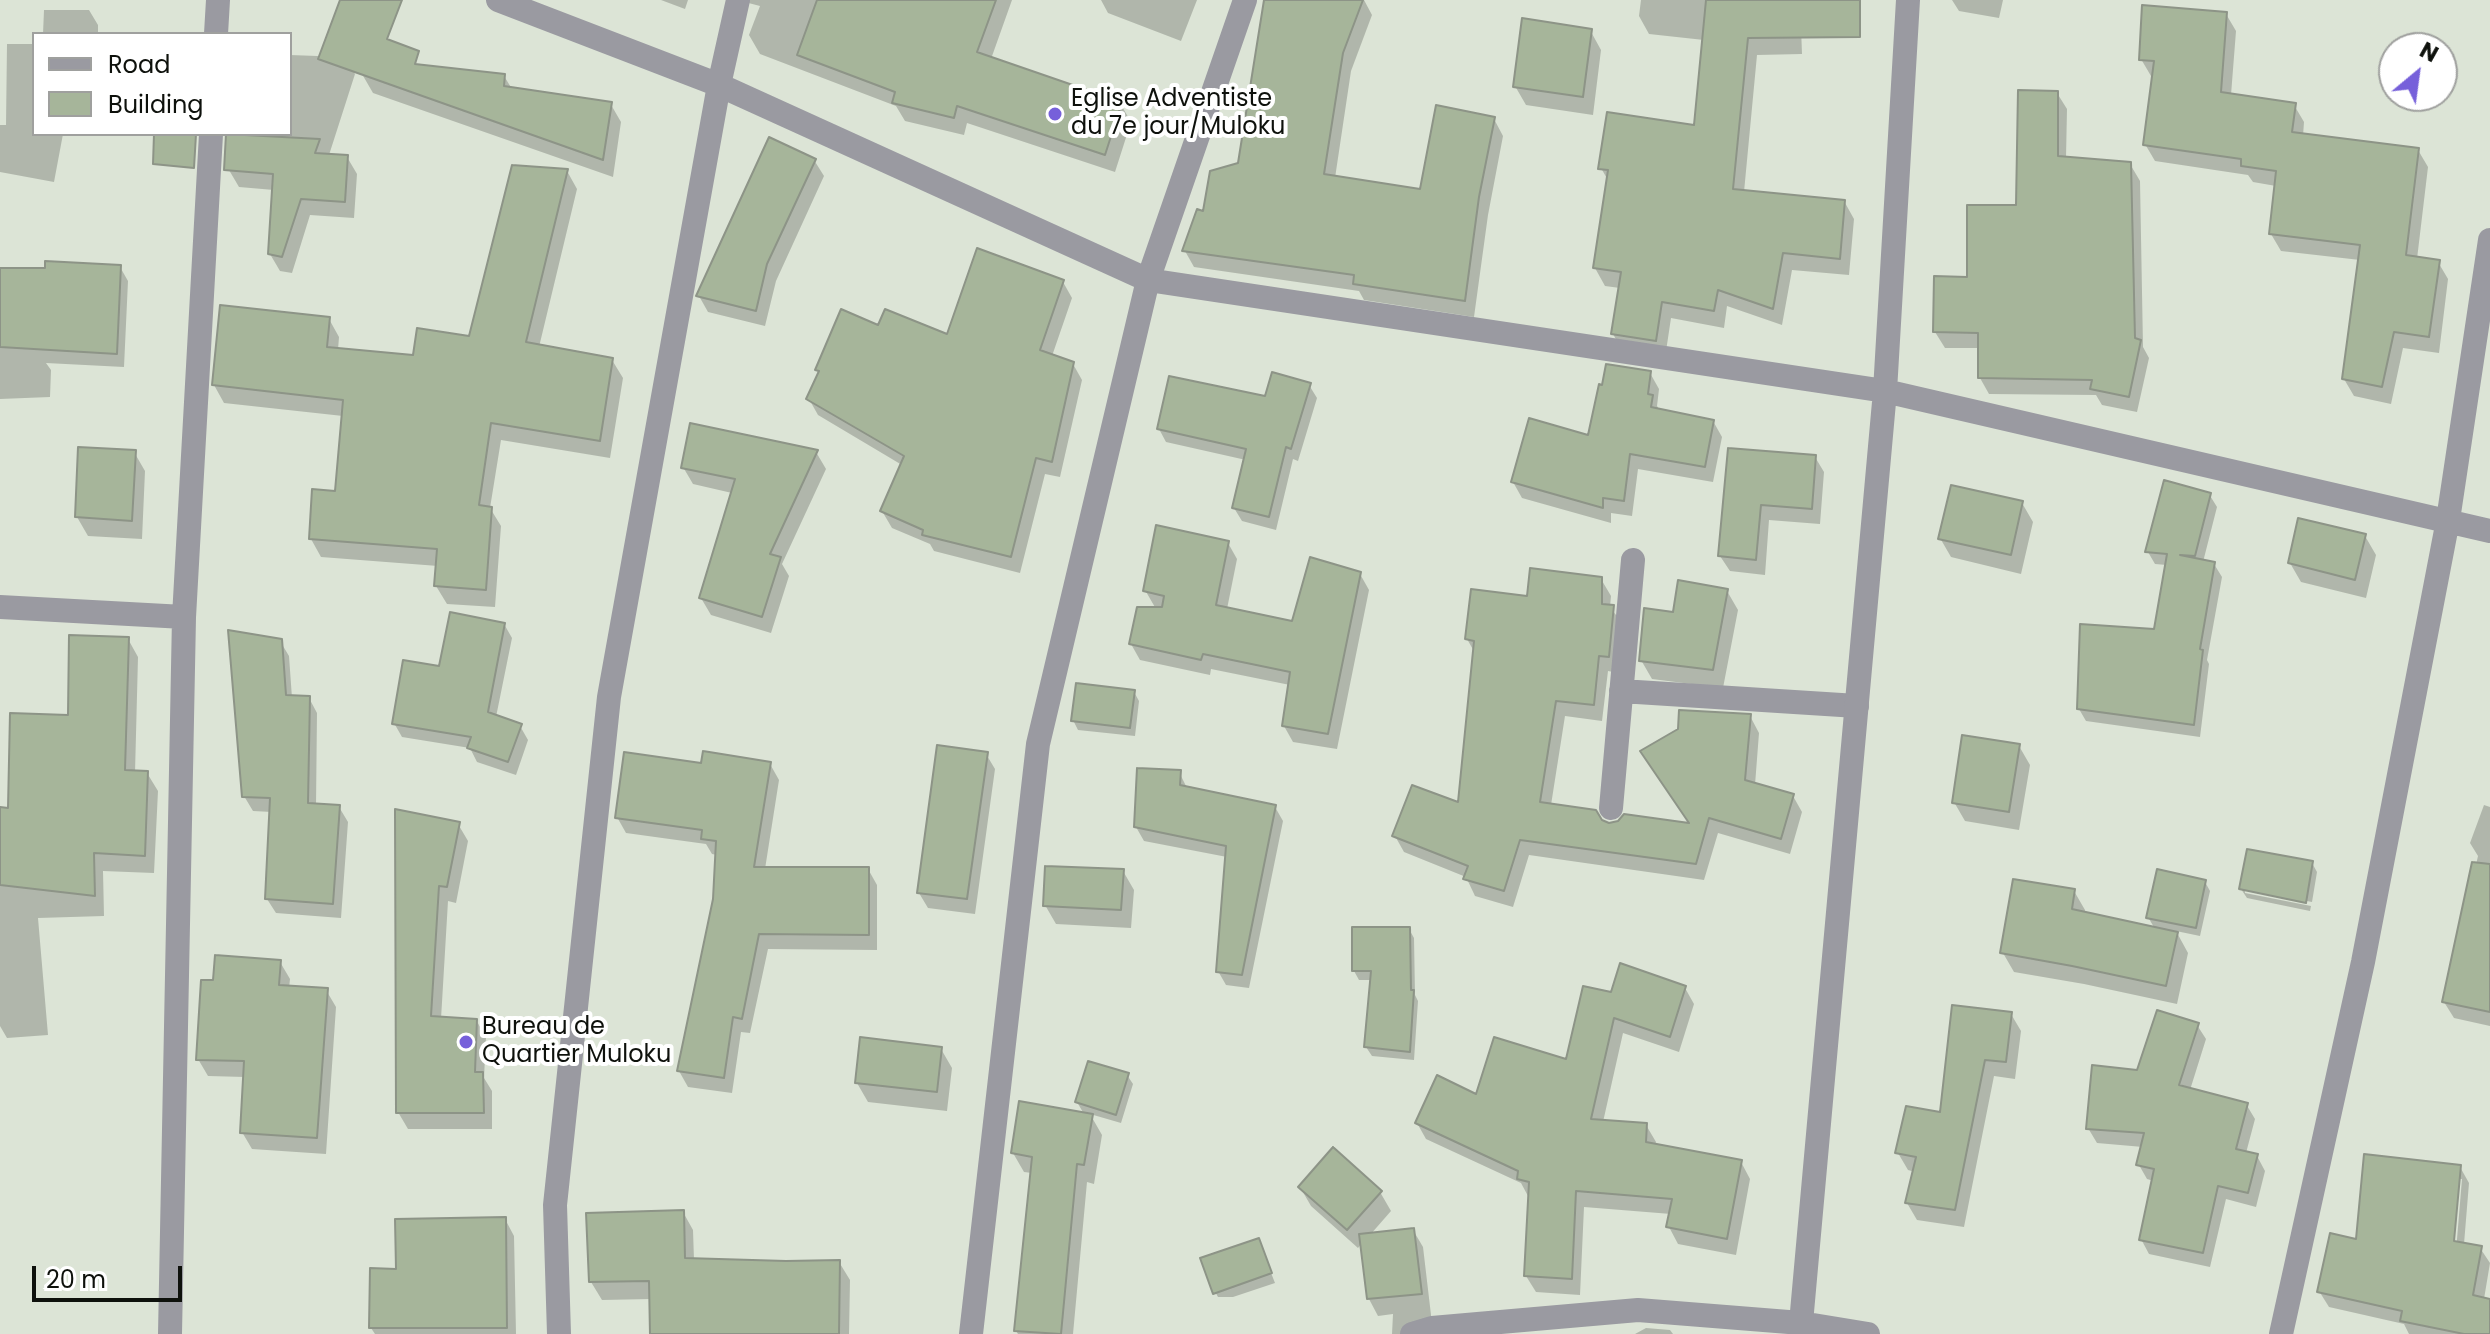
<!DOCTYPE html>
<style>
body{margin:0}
#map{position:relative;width:2490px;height:1334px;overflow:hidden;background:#dce4d6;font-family:Poppins,sans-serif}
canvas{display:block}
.legend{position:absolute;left:32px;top:32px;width:260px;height:104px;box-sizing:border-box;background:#fff;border:2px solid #9fa09e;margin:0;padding:10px 14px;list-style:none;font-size:24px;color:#0e110c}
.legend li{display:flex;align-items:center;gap:16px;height:40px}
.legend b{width:40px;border:2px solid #9fa09e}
.north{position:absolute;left:2378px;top:32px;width:80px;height:80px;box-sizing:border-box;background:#fff;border:2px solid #9fa09e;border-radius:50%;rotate:29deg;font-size:22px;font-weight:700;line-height:32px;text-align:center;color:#0e110c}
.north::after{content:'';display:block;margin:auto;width:28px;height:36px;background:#7660da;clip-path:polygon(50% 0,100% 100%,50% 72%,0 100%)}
.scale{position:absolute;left:32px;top:1266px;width:150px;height:36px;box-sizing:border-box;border:4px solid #0e110c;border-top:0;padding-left:10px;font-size:24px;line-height:28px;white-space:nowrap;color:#0e110c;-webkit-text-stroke:6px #fff;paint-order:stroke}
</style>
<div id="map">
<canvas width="2490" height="1334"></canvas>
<ul class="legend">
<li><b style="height:10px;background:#9a9aa1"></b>Road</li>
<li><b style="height:22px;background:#a6b59a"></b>Building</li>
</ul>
<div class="north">N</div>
<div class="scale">20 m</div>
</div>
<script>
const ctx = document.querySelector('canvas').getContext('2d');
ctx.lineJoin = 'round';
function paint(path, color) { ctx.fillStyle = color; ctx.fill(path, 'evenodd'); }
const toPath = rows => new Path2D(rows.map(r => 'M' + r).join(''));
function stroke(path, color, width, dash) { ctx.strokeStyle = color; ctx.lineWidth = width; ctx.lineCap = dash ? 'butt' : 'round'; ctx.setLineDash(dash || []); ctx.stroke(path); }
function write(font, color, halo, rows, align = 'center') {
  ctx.font = font + ' Poppins,sans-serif'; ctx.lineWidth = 8; ctx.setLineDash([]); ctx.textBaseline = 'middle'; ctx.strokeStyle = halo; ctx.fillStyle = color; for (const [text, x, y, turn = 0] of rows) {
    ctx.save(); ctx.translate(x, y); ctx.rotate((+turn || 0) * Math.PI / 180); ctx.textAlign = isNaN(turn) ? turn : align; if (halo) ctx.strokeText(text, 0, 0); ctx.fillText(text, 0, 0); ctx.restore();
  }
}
paint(toPath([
 [661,0,688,0,685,9],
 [737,0,1012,0,991,59,1120,103,1131,122,1115,172,967,123,964,135,905,121,896,106,760,54,749,35,760,6],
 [1101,0,1197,0,1181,41,1108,13],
 [1266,0,1364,0,1372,15,1351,71,1335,178,1422,191,1494,119,1503,136,1488,215,1474,317,1364,300,1359,291,1194,267,1185,251,1204,213,1240,165],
 [1641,0,1800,0,1802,54,1757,55,1744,192,1844,201,1854,219,1849,275,1792,270,1782,325,1727,306,1724,328,1671,318,1665,358,1623,352,1613,334,1620,288,1605,286,1595,268,1609,182,1601,168,1696,127,1704,40,1649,34,1639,16],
 [1952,0,2003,0,1999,18,1959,11],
 [44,10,89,10,98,25,98,34,43,34],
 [2226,14,2236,31,2231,95,2294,105,2304,122,2303,136,2418,150,2428,167,2417,259,2438,262,2448,279,2439,353,2403,348,2391,404,2354,396,2344,379,2360,260,2281,251,2271,234,2276,186,2253,182,2248,175,2155,161,2145,144,2154,77,2151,76,2141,59],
 [1590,30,1601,50,1593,115,1526,105,1515,86],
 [7,44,34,44,34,134,63,134,54,182,0,172,0,125,6,125],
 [290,55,345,57,355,74,329,155,347,157,357,174,354,218,310,215,292,273,280,271,270,254,274,190,239,187,229,170,230,134,290,134],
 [362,74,504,76,512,89,610,103,621,122,613,177,373,93],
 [2057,93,2067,109,2066,158,2130,164,2140,181,2143,347,2149,358,2137,412,2102,405,2096,395,1989,394,1980,378,1980,348,1945,348,1935,332,2018,207],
 [814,160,824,176,776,281,765,326,708,312,699,296],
 [567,171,577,189,539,347,612,360,623,378,610,458,501,440,490,508,501,526,495,607,447,604,436,586,438,566,321,557,311,539,337,493,343,416,224,403,214,385,329,319,339,337,338,350,415,357,470,338],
 [120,267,128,281,124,367,46,363,51,370,50,397,0,399,0,270],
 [1063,282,1072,298,1052,356,1073,364,1082,380,1060,477,1045,474,1020,573,934,551,930,544,892,528,882,511,902,465,818,415,809,399,820,374,818,370,879,327,948,337],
 [1650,373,1659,389,1657,406,1660,411,1713,421,1722,437,1713,482,1638,469,1632,516,1611,513,1611,523,1522,498,1513,482,1590,437],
 [1309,385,1317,398,1298,461,1293,459,1276,530,1242,521,1234,508,1246,460,1166,442,1159,429],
 [1730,451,1815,457,1824,472,1820,524,1769,520,1765,575,1730,571,1720,556],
 [134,452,145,471,142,539,88,536,77,517],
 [816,452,826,469,782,564,789,576,771,633,711,615,701,598,732,493,693,484,683,467],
 [2209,494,2217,507,2203,562,2214,564,2222,577,2207,660,2209,664,2200,737,2086,721,2079,709,2155,631,2167,565,2155,564,2148,552],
 [2022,503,2033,522,2021,574,1951,557,1940,538],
 [2365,536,2376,555,2366,598,2301,582,2290,563],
 [1228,543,1237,559,1227,609,1294,623,1360,574,1369,590,1337,749,1293,742,1284,726,1290,685,1211,669,1210,675,1140,660,1131,644,1156,609,1145,590],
 [1601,579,1611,596,1610,607,1622,623,1618,673,1608,671,1602,721,1565,716,1551,805,1609,825,1691,825,1642,752,1679,731,1750,716,1759,733,1755,785,1793,796,1802,812,1790,854,1718,833,1704,880,1529,855,1513,907,1475,896,1466,877,1404,852,1395,836,1459,805,1475,653,1467,639,1529,598],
 [1727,591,1738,610,1723,688,1652,679,1641,660,1674,614],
 [504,624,512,638,496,717,520,726,528,740,516,775,477,762,470,748,402,737,394,723,441,669],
 [128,639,138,657,135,773,147,773,158,791,154,873,103,871,104,916,38,918,48,1035,7,1038,0,1026,0,809,10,810,70,717],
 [280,641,289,656,292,698,309,698,317,713,316,806,339,807,348,822,341,918,276,913,267,899,272,812,253,811,244,796],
 [1134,692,1139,701,1135,736,1078,730,1073,720],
 [2019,746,2030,765,2019,830,1965,821,1954,802],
 [986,754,995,769,975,914,928,908,919,893],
 [770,764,779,780,765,869,868,869,877,885,877,950,768,949,750,1033,741,1032,732,1093,688,1087,679,1071,715,899,717,855,712,854,706,844,626,833,617,817,703,765],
 [1179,772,1187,788,1275,807,1283,821,1249,988,1226,985,1218,971,1227,857,1144,841,1136,827],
 [2484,805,2490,807,2490,1026,2454,1018,2444,1002,2478,856,2470,843],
 [397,811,458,824,468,841,456,903,448,901,441,1019,476,1020,486,1037,484,1078,492,1091,492,1129,408,1129,398,1112],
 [2312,863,2317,872,2312,902,2245,889,2245,893,2311,906,2310,911,2247,898,2241,889],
 [1123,871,1134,890,1131,928,1056,924,1045,905],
 [2205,882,2210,891,2200,936,2176,931,2188,953,2177,1004,2084,984,2014,972,2003,953,2074,891,2085,910,2085,913,2155,929,2148,917],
 [1409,929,1414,938,1415,995,1418,1001,1414,1060,1372,1056,1366,1047,1372,980,1359,980,1354,971],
 [280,962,290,979,289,988,326,990,336,1007,326,1154,252,1149,242,1132,245,1077,208,1076,198,1059],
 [1685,988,1694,1004,1679,1052,1623,1033,1603,1122,1646,1125,1656,1142,1655,1146,1741,1162,1750,1179,1736,1255,1678,1244,1669,1227,1671,1214,1584,1207,1580,1295,1536,1292,1526,1276,1528,1196,1521,1183,1426,1139,1417,1123,1568,1061,1612,995],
 [2011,1014,2021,1031,2015,1079,1994,1076,1964,1227,1917,1220,1907,1203,1915,1172,1908,1170,1898,1153,1941,1115],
 [2197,1025,2206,1039,2190,1090,2246,1104,2255,1119,2246,1153,2257,1156,2265,1171,2256,1207,2226,1199,2210,1267,2149,1254,2141,1239,2154,1181,2147,1179,2139,1165,2143,1147,2097,1143,2088,1128,2138,1072],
 [941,1049,952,1068,947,1111,868,1102,857,1083],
 [1127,1075,1133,1084,1121,1123,1090,1114,1102,1135,1094,1184,1087,1182,1073,1334,1018,1334,1016,1331,1032,1173,1024,1172,1013,1153,1084,1114,1077,1102],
 [2460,1167,2469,1183,2464,1244,2480,1248,2490,1263,2484,1299,2490,1301,2490,1334,2409,1334,2404,1324,2329,1307,2319,1291,2357,1241],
 [2458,1179,2462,1179,2456,1251,2452,1250],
 [1300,1187,1380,1192,1391,1211,1370,1235,1413,1230,1423,1247,1433,1332,1427,1334,1392,1334,1393,1314,1378,1316,1369,1299,1362,1243,1358,1248,1311,1206],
 [683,1212,693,1230,694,1260,839,1262,850,1280,849,1334,652,1334,651,1299,602,1300,591,1282],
 [505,1219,514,1236,516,1334,375,1334,371,1328,398,1271],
 [1258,1240,1275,1283,1233,1297,1218,1297,1213,1288],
 [1646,1328,1670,1330,1673,1334,1635,1334]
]), '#0003');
const building = toPath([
 [340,0,402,0,387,39,419,51,415,64,505,74,504,86,612,102,603,160,318,59,340,0],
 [817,0,996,0,977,52,1122,102,1105,155,957,106,954,118,892,103,895,92,797,55,817,0],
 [1264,0,1363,0,1343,53,1324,174,1420,189,1436,105,1495,117,1479,197,1465,301,1353,284,1354,275,1182,251,1197,209,1203,211,1210,171,1238,163,1264,0],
 [1706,0,1860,0,1860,37,1748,38,1733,189,1845,200,1840,259,1783,253,1773,309,1718,290,1714,311,1662,302,1656,341,1611,334,1621,272,1593,268,1608,170,1598,169,1607,112,1694,125,1706,0],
 [2142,5,2227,12,2221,92,2296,103,2292,132,2419,148,2406,255,2440,260,2429,337,2394,332,2382,387,2342,379,2360,245,2269,234,2276,171,2241,166,2241,159,2143,145,2154,61,2139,60,2142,5],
 [1522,18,1592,29,1583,97,1513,87,1522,18],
 [2018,90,2058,91,2058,156,2131,162,2135,338,2141,340,2129,397,2090,389,2092,380,1978,378,1978,333,1933,332,1934,276,1967,277,1967,205,2016,205,2018,90],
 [154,134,196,134,194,168,153,164,154,134],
 [226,134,320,139,315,153,348,155,345,202,301,199,282,257,268,254,273,174,224,170,226,134],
 [769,137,816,159,767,264,756,311,696,296,769,137],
 [512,165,568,169,526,342,613,358,600,441,491,423,479,505,492,507,486,590,434,586,437,549,309,539,312,489,335,491,343,400,212,385,220,305,330,317,327,347,413,355,417,328,469,336,512,165],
 [977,248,1064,280,1040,350,1074,362,1052,462,1036,458,1011,557,922,535,923,530,880,511,904,456,806,399,819,371,815,370,841,309,878,325,885,309,947,334,977,248],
 [45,261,121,265,117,354,0,347,0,268,45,268,45,261],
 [1606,364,1651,371,1648,394,1653,395,1651,407,1714,420,1705,467,1630,454,1624,501,1603,498,1603,508,1511,482,1529,418,1588,435,1599,384,1602,385,1606,364],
 [1272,372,1311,383,1291,449,1286,447,1269,517,1232,508,1246,449,1157,429,1169,376,1265,396,1272,372],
 [690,423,818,450,770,554,781,557,762,617,699,598,735,479,681,468,690,423],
 [78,447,136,450,132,521,75,517,78,447],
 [1728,448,1816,455,1812,509,1761,505,1756,560,1718,556,1728,448],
 [2164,480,2211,493,2195,556,2180,555,2215,562,2200,649,2203,650,2194,725,2077,709,2080,624,2154,629,2167,554,2145,552,2164,480],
 [1951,485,2023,501,2011,555,1938,539,1951,485],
 [2298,518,2366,534,2355,580,2288,563,2298,518],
 [1156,525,1229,541,1216,605,1292,621,1310,557,1361,572,1328,734,1282,726,1290,672,1203,654,1201,660,1129,644,1137,607,1162,607,1164,596,1143,591,1156,525],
 [1530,568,1602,577,1602,604,1614,605,1609,657,1599,656,1594,705,1556,701,1540,802,1596,810,1602,820,1609,823,1618,821,1624,814,1689,823,1640,751,1678,729,1679,710,1751,714,1745,780,1794,794,1781,839,1709,818,1696,864,1520,840,1504,891,1463,879,1468,866,1392,836,1412,785,1458,802,1474,641,1465,639,1471,589,1527,596,1530,568],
 [1678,580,1728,589,1713,670,1639,661,1644,608,1673,612,1678,580],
 [450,612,505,623,488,712,522,724,508,762,467,748,471,737,392,724,403,660,439,666,450,612],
 [228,630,282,639,286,695,310,696,308,803,340,805,333,904,265,899,270,798,242,797,228,630],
 [69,635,129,637,125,770,148,771,145,856,94,853,95,896,0,885,0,807,8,808,10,713,68,715,69,635],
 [1076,683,1135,690,1130,728,1071,721,1076,683],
 [1962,735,2020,744,2009,812,1952,803,1962,735],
 [937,745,988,752,967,899,917,893,937,745],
 [703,751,771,762,754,867,869,867,869,935,759,934,742,1019,733,1017,724,1078,677,1071,713,899,716,841,701,839,702,830,615,818,624,752,701,763,703,751],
 [1137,768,1181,770,1180,785,1276,805,1242,975,1216,972,1226,846,1134,827,1137,768],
 [395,809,460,822,447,887,439,886,431,1016,477,1019,475,1072,483,1072,484,1113,396,1113,395,809],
 [2247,849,2313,861,2306,903,2239,889,2247,849],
 [2472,862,2490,864,2490,1012,2442,1002,2472,862],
 [1045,866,1124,869,1121,910,1043,906,1045,866],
 [2157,869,2206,880,2196,928,2146,918,2157,869],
 [2013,879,2075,889,2072,909,2178,932,2166,986,2072,966,2000,953,2013,879],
 [1352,927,1410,927,1411,990,1414,990,1410,1052,1364,1047,1371,971,1352,971,1352,927],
 [215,955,281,960,279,985,328,988,317,1138,240,1133,244,1061,196,1060,201,980,213,980,215,955],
 [1620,963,1686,986,1670,1037,1614,1018,1591,1119,1647,1123,1646,1142,1742,1160,1727,1239,1666,1227,1672,1199,1576,1191,1572,1279,1524,1276,1529,1182,1517,1179,1518,1171,1415,1123,1437,1075,1476,1094,1494,1037,1566,1059,1583,986,1611,992,1620,963],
 [1952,1005,2012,1012,2006,1062,1985,1060,1955,1210,1905,1203,1916,1157,1895,1153,1906,1106,1940,1112,1952,1005],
 [2157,1010,2199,1023,2179,1085,2248,1103,2236,1149,2258,1154,2248,1193,2218,1186,2203,1253,2139,1240,2154,1169,2136,1165,2144,1133,2086,1129,2092,1065,2137,1070,2157,1010],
 [860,1037,942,1047,937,1092,855,1083,860,1037],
 [1088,1061,1129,1073,1116,1115,1075,1102,1088,1061],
 [1019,1101,1093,1114,1084,1165,1077,1164,1061,1334,1014,1331,1032,1157,1011,1153,1019,1101],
 [1333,1147,1382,1191,1347,1230,1298,1187,1333,1147],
 [2364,1154,2461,1165,2454,1241,2482,1246,2473,1295,2490,1299,2490,1334,2464,1334,2400,1321,2402,1311,2317,1292,2330,1233,2356,1239,2364,1154],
 [684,1210,685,1258,786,1261,840,1260,839,1334,650,1334,649,1281,589,1282,586,1213,684,1210],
 [506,1217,507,1328,369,1328,370,1268,396,1269,395,1219,506,1217],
 [1414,1228,1422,1294,1367,1299,1359,1234,1414,1228],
 [1259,1238,1272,1273,1213,1294,1200,1258,1259,1238]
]);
paint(building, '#a6b59a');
stroke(building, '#8d9487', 2);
stroke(toPath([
 [1621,691,1857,706],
 [1611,808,1633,560]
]), '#9a9aa1', 24);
stroke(toPath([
 [498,0,719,85,1148,280,1885,391,2490,531],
 [216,34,218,0],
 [0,607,184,617],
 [170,1334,184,617,211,134],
 [559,1334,555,1205,609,697,719,85,738,0],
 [971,1334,1038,744,1148,280,1245,0],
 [1412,1334,1432,1328,1638,1310,1801,1323,1868,1334],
 [1800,1334,1885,391,1908,0],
 [2281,1334,2363,962,2448,520,2490,240]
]), '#9a9aa1', 24);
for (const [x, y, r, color] of [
 [1055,114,8,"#7660da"],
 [466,1042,8,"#7660da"]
]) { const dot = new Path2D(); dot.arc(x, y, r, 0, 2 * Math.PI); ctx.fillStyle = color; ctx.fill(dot); stroke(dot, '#fff', 3); }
write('24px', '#0e110c', '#fff', [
 ["Eglise Adventiste",1071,100],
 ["du 7e jour/Muloku",1071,128],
 ["Bureau de",482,1028],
 ["Quartier Muloku",482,1056]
], 'left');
</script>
